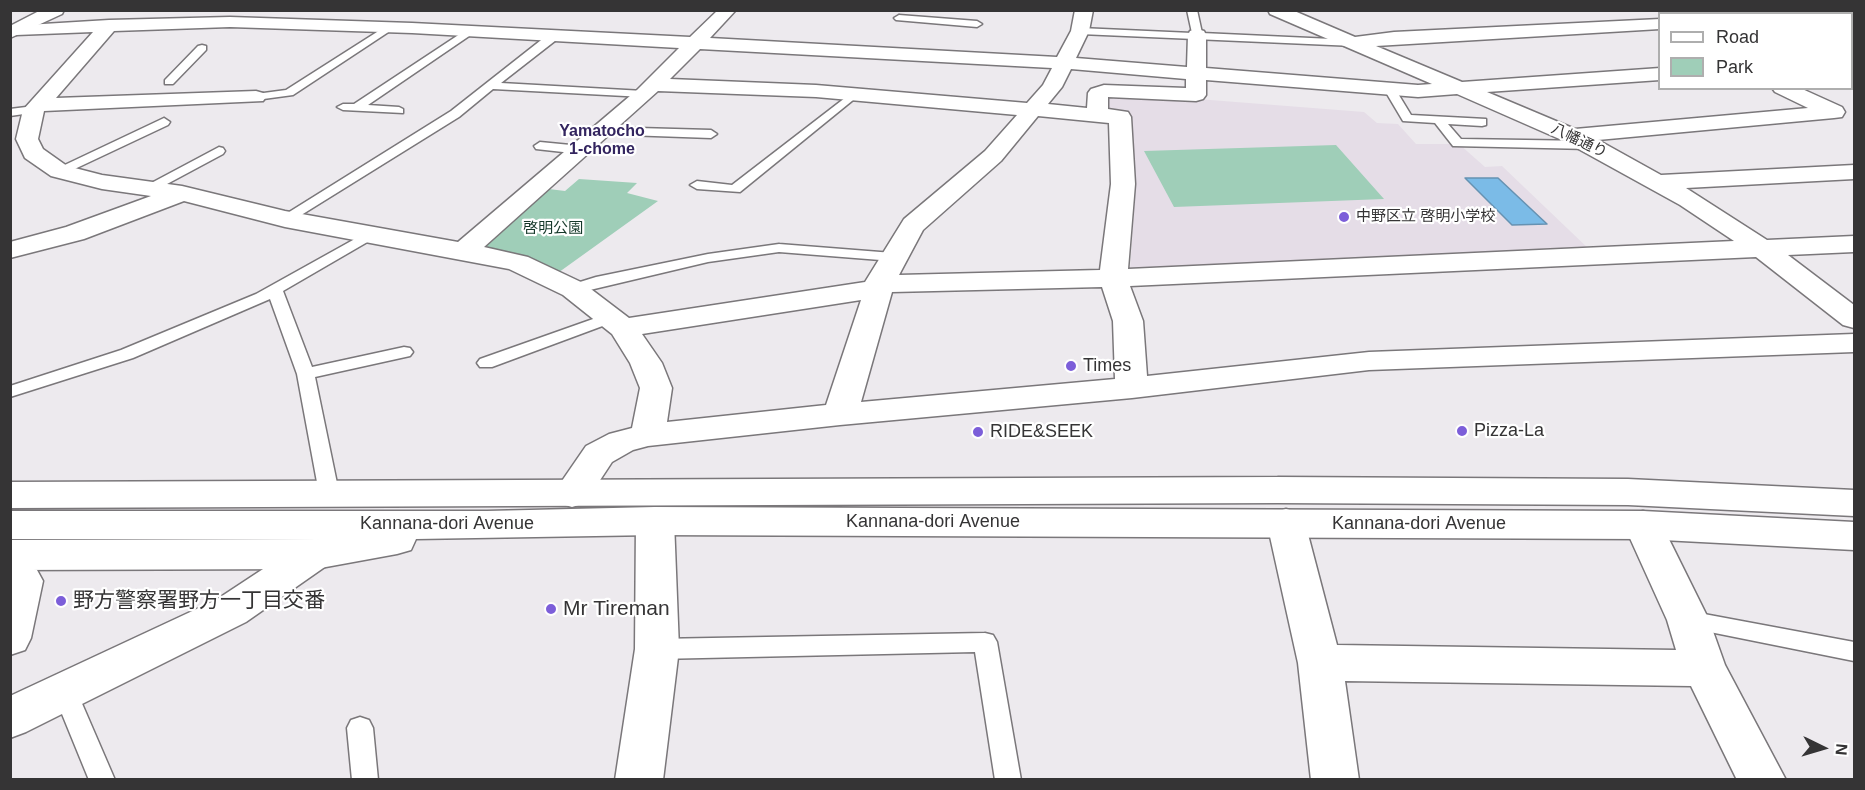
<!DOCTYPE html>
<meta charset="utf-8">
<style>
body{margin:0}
#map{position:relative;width:1865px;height:790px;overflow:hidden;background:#edeaee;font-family:Arial,sans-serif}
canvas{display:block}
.frame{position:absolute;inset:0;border:12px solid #353435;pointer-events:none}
.legend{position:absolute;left:1658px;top:12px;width:195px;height:78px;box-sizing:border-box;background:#fff;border:2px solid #aeaeae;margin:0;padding:8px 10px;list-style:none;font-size:18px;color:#353435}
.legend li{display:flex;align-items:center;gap:12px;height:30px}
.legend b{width:30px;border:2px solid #aeaeae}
.north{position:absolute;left:1793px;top:718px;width:60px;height:60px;-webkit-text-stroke:4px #fff;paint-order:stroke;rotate:95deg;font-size:16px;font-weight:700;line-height:24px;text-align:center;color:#353435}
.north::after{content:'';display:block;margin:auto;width:21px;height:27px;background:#353435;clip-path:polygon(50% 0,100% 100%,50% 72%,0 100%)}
</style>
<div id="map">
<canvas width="1865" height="790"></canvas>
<div class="frame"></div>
<ul class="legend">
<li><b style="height:8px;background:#fff"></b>Road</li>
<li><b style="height:16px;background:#9fceb8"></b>Park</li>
</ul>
<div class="north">N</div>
</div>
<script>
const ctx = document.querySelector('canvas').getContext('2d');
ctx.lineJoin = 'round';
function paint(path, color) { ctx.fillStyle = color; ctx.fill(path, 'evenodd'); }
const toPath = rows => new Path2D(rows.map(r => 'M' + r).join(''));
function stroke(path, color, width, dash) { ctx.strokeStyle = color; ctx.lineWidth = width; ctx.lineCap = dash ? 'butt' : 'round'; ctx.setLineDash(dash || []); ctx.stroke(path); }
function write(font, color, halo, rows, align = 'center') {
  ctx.font = font + ' Arial,"Noto Sans JP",sans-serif'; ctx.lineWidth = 4.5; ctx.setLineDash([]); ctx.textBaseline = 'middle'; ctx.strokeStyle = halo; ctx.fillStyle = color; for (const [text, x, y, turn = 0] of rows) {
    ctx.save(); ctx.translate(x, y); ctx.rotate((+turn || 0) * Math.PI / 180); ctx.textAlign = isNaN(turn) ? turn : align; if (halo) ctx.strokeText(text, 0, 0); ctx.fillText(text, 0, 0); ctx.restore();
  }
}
paint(toPath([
 [1106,96,1159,96,1364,112,1377,123,1398,124,1416,144,1459,144,1485,167,1502,166,1591,251,1130,270,1136,182,1130,114,1106,110]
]), '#e5dde7');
paint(toPath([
 [1336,145,1384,199,1174,207,1144,151],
 [579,179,637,183,627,193,658,201,555,275,464,251,541,188,565,191]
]), '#9fceb8');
const water = toPath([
 [1465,178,1498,178,1547,224,1512,225,1465,178]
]);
paint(water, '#7bbbe7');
stroke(water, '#6692b2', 1.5);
const service = toPath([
 [1187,10,1197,10,1202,33,1354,40,1359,43,1354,46,1080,34,1075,31,1080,28,1192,33,1187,10],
 [899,15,977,21,982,24,977,27,896,20,894,18,899,15],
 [388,25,396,27,293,95,256,100,250,97,256,94,286,90,388,25],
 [1852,26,1854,27,1854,34,1852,33,1852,26],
 [466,30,475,32,368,105,399,107,403,109,403,113,343,110,337,107,343,104,354,104,466,30],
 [556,32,560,33,560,37,501,83,644,91,650,94,644,97,493,89,459,117,290,222,280,222,278,219,451,111,545,37,556,32],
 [202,45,206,46,206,50,173,84,165,84,165,80,198,46,202,45],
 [1852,67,1854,67,1854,74,1852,74,1852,67],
 [1390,86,1394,87,1411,115,1486,119,1486,125,1482,126,1448,124,1461,139,1590,141,1596,145,1590,149,1453,146,1435,123,1403,121,1384,89,1390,86],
 [854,91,860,94,858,96,740,192,697,189,690,185,697,181,732,185,854,91],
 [34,106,40,110,38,112,10,116,10,109,34,106],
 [164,118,170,122,168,125,64,174,54,174,52,171,164,118],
 [602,127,711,130,717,134,711,138,598,134,596,131,602,127],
 [540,142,581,146,587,150,581,154,536,149,534,146,540,142],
 [219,147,223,148,225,151,223,154,154,191,144,191,142,188,219,147],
 [371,230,376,231,378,234,376,237,283,291,312,367,404,347,410,348,413,352,410,356,315,377,339,493,336,498,329,500,322,498,319,493,297,374,270,299,133,358,10,397,10,386,121,350,256,294,371,230],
 [779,244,893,253,900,257,893,261,779,252,708,262,573,294,565,289,567,286,596,277,708,254,779,244],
 [610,313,616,315,618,318,616,321,492,367,480,367,477,363,480,359,610,313],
 [1688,611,1854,642,1854,661,1680,626,1677,620,1680,614,1688,611],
 [985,633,993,635,997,642,1021,780,995,780,975,652,657,659,649,656,645,649,649,642,657,639,985,633],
 [65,682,74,685,115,780,89,780,53,692,56,685,65,682],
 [360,717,369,720,373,728,378,780,352,780,347,728,351,720,360,717]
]);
const minor = toPath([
 [718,10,736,10,710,38,1057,57,1071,31,1075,10,1093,10,1089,31,1076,58,1187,67,1188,35,1190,31,1197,29,1204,31,1206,35,1206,68,1418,85,1432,84,1270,14,1268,10,1292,10,1355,37,1394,32,1660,19,1660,29,1376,46,1462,82,1660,68,1660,80,1487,92,1575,129,1808,108,1775,92,1772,88,1800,88,1842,107,1845,112,1842,117,1834,118,1598,140,1661,175,1854,165,1854,179,1686,188,1767,240,1854,236,1854,252,1788,255,1854,305,1854,328,1843,325,1756,257,1130,286,1143,321,1147,376,1369,352,1854,334,1854,352,1369,370,1132,398,840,425,648,446,633,450,612,462,585,503,572,507,559,503,553,494,586,446,609,434,632,428,640,388,630,363,612,334,563,295,509,269,285,227,184,201,84,239,10,258,10,242,66,227,151,196,102,189,51,176,25,158,16,139,23,110,93,32,16,35,10,34,10,26,109,20,230,17,412,23,690,37,718,10],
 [230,27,412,33,679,48,637,90,458,242,285,211,182,186,102,175,67,166,43,149,38,139,44,111,263,101,266,97,263,93,256,91,56,98,114,31,230,27],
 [700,49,1052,68,1043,85,1027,103,816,85,670,79,700,49],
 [1071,69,1186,79,1186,88,1104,85,1091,89,1088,93,1087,108,1048,104,1062,87,1071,69],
 [1206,80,1418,97,1457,94,1564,141,1680,205,1734,241,1128,269,1135,184,1131,117,1128,112,1108,109,1108,97,1196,101,1203,99,1206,95,1206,80],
 [658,91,816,97,1017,115,985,151,904,219,865,282,629,318,583,283,528,257,484,247,658,91],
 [1038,116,1109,123,1111,184,1100,270,899,275,923,230,1001,161,1038,116],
 [1102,287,1113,321,1115,379,861,402,892,292,1102,287],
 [861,300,826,405,667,422,672,388,662,363,642,334,861,300],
 [1730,10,1751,10,1753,14,1732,14,1730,10],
 [1852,17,1854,17,1854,27,1852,27,1852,17],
 [1852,74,1854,74,1854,86,1852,86,1852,74],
 [655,507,668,511,674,521,679,649,663,780,615,780,635,649,636,521,642,511,655,507],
 [1286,509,1300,513,1305,523,1337,645,1676,650,1667,620,1624,525,1629,515,1643,511,1657,515,1709,620,1725,665,1786,780,1737,780,1691,686,1345,681,1359,780,1311,780,1298,663,1267,523,1272,513,1286,509],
 [315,539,329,544,335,554,329,564,246,622,26,732,10,738,10,696,216,600,301,544,315,539],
 [23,566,37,570,43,581,31,638,25,650,10,655,10,570,23,566]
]);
const primary = toPath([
 [41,10,64,10,62,14,10,38,10,26,41,10],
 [1278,477,1628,479,1854,490,1854,516,1628,505,1278,503,10,508,10,482,1278,477],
 [655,507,1643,511,1854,522,1854,550,1643,539,655,535,416,539,411,550,397,554,315,569,10,570,10,540,320,539,10,539,10,511,487,511,655,507]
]);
stroke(service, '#7a777a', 3);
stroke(minor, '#7a777a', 3);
stroke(primary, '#7a777a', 3);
paint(service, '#fff');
paint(minor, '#fff');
paint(primary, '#fff');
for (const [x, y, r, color] of [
 [1344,217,6,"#7c5ed9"],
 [1071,366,6,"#7c5ed9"],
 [1462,431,6,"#7c5ed9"],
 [978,432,6,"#7c5ed9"],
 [61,601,6,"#7c5ed9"],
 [551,609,6,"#7c5ed9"]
]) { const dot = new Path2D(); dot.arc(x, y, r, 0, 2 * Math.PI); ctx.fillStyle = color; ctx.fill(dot); stroke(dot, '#fff', 2); }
write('15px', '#353435', '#fff', [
 ["八幡通り",1579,141,26]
]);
write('15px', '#353435', '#fff', [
 ["中野区立 啓明小学校",1356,217]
], 'left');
write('15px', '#15382a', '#fff', [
 ["啓明公園",553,229]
]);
write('bold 16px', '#33255f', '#fff', [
 ["Yamatocho",602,132],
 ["1-chome",602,150]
]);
write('18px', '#353435', '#fff', [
 ["Times",1083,366],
 ["Pizza-La",1474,431],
 ["RIDE&SEEK",990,432]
], 'left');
write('18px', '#353435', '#fff', [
 ["Kannana-dori Avenue",933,522],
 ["Kannana-dori Avenue",447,524],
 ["Kannana-dori Avenue",1419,524]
]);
write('21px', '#353435', '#fff', [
 ["野方警察署野方一丁目交番",73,601],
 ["Mr Tireman",563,609]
], 'left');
</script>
